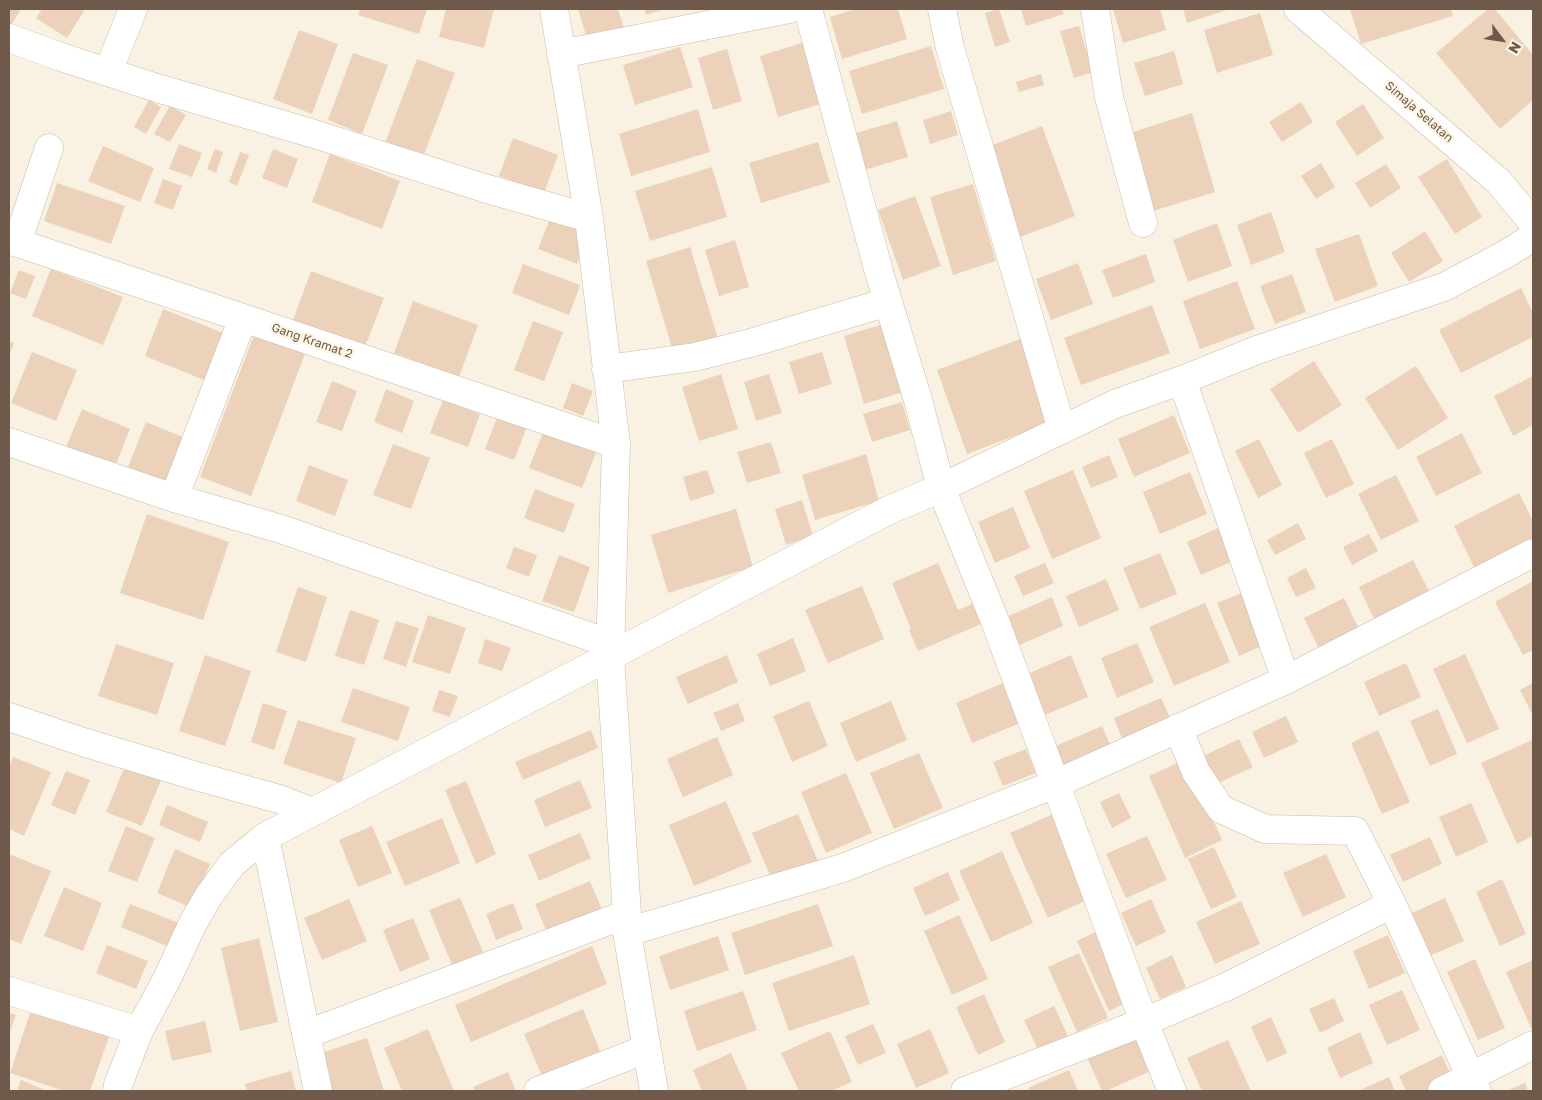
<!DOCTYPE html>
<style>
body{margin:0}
#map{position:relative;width:1542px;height:1100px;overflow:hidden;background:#f9f1e1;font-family:"Golos Text",sans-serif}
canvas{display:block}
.frame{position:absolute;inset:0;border:10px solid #6e594b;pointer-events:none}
.north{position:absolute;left:1477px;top:15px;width:50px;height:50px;-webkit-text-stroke:4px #fdf6e6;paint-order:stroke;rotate:121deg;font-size:14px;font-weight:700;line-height:20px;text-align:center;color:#6e594b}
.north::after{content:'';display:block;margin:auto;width:18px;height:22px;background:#6e594b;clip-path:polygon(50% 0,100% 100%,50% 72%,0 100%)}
</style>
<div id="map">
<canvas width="1542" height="1100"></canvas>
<div class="frame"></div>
<div class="north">N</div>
</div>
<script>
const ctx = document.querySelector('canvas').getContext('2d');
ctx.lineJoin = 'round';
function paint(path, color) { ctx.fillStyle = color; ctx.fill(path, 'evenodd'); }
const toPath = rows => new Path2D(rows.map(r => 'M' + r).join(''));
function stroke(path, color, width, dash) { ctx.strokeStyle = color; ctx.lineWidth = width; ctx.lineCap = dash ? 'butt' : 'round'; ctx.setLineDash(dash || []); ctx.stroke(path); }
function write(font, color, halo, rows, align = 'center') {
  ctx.font = font + ' "Golos Text",sans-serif'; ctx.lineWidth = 5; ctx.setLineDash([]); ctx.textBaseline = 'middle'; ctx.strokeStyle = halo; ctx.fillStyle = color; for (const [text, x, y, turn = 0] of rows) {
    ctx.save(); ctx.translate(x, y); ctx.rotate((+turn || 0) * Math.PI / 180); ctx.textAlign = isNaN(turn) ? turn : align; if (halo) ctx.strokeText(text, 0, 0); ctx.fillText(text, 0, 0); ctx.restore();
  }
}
paint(toPath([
 [9,9,21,9,9,29],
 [42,9,80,9,84,11,67,38,36,18],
 [360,9,427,9,419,34,358,15],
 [446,9,494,9,484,48,439,37],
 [578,9,618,9,626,34,589,45],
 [644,9,664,9,646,15],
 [855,9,898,9,907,39,842,59,830,17],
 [999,9,1010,42,995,47,985,13],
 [1021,9,1062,9,1064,14,1026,26],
 [1113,9,1160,9,1166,30,1123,43],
 [1183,9,1230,9,1187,23],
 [1350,9,1451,9,1453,16,1361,44],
 [1488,9,1495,9,1533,55,1533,100,1500,129,1436,53],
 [1260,13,1273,55,1217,73,1204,30],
 [1079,26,1093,72,1074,78,1060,31],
 [299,30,338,44,312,114,273,99],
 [808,41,827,102,778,117,760,56],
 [931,46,944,89,862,114,849,71],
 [680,47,693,87,635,105,623,65],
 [727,49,742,101,713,110,698,58],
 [1174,51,1183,84,1145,96,1134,63],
 [353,53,388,65,362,134,328,120],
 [417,59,455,73,423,157,385,143],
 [1041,74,1044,85,1019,92,1016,82],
 [149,100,161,107,146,134,134,127],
 [1301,102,1313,122,1282,142,1269,122],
 [1363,104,1384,138,1357,156,1335,122],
 [170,106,186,115,170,142,154,134],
 [698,109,710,152,631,176,619,134],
 [951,111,958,135,930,144,923,120],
 [1192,113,1215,192,1153,211,1130,133],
 [897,121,908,157,864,170,853,134],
 [1042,126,1075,216,1018,238,985,148],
 [513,138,558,155,544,193,499,176],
 [818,142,830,182,761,203,749,163],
 [179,144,202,153,192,177,169,169],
 [103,146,154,168,140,202,88,181],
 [215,149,223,152,216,173,207,169],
 [273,149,298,159,287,188,262,178],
 [240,152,249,155,237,186,229,182],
 [330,154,400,181,382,229,312,202],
 [1447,159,1482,217,1455,234,1418,177],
 [1321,163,1335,187,1316,199,1301,176],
 [1386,164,1401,188,1370,208,1355,183],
 [712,167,727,217,650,241,635,191],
 [163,179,182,186,173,210,154,203],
 [57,183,125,206,111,244,44,221],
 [973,184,996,261,953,275,930,197],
 [915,196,941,266,903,280,878,210],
 [1271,212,1285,252,1251,265,1237,225],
 [550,219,589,234,577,264,538,249],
 [1217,223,1232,266,1188,282,1173,240],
 [1425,231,1443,261,1409,282,1391,253],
 [1359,234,1378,286,1335,302,1315,249],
 [735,240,749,287,719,296,705,250],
 [690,247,720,345,675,358,646,261],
 [1146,254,1155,282,1113,298,1102,270],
 [1078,263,1093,304,1051,320,1036,279],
 [523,264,580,285,569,315,512,293],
 [51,269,123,297,103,345,32,316],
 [19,270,35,276,26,299,10,293],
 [311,271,384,298,364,349,292,323],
 [1292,274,1306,312,1275,324,1260,286],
 [1237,281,1255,329,1200,349,1183,301],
 [1521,288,1533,313,1533,337,1461,373,1439,330],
 [413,301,478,325,459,377,394,353],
 [1152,305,1170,353,1081,385,1064,338],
 [163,309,223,333,204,380,145,356],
 [533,321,563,332,544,381,514,370],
 [890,322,910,390,864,404,844,336],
 [254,335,305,354,251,496,200,477],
 [1023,338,1054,421,967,454,937,370],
 [9,341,14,343,9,357],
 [32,352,77,370,56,421,11,403],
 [822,352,832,384,799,394,789,362],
 [1314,361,1342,405,1298,433,1270,389],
 [1416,366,1448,418,1398,450,1365,398],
 [721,374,738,429,699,441,682,387],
 [769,374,782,413,756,421,744,382],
 [1533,376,1533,425,1513,436,1494,396],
 [332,381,357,391,342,431,316,422],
 [572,383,593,391,583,416,563,408],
 [386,389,414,401,402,433,374,422],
 [443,400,480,414,468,447,430,433],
 [902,402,910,430,872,442,863,414],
 [82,409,130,429,112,474,63,454],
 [498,415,527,427,514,460,485,449],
 [1174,415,1190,453,1134,477,1118,439],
 [146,422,185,438,167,482,128,467],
 [544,430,597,450,582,488,529,468],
 [1462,433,1482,473,1436,496,1416,457],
 [1259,439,1282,485,1258,498,1235,451],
 [1332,439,1354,484,1326,498,1304,453],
 [771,442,781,473,747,483,737,452],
 [393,444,430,458,411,509,373,495],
 [866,454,879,501,815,520,802,475],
 [1109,455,1118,477,1091,488,1082,467],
 [309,465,348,480,335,516,296,501],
 [707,470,715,493,690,501,683,477],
 [1073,470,1101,538,1052,559,1024,491],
 [1190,472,1207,514,1160,534,1143,492],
 [1396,475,1419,521,1381,540,1358,494],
 [535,489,575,504,564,533,524,518],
 [1519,493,1533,521,1533,542,1476,571,1454,526],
 [802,500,813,536,786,545,775,509],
 [1013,507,1030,548,995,563,978,522],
 [736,509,753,567,668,593,651,535],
 [147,514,229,542,203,620,120,593],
 [1298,523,1306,539,1275,555,1267,540],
 [1218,528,1233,561,1201,575,1187,542],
 [1369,534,1378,551,1352,565,1343,547],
 [514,547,537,555,529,577,506,568],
 [1160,553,1177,594,1140,609,1123,568],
 [559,555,590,567,574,612,542,601],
 [1413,560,1429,591,1374,619,1359,587],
 [938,563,958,610,977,602,986,622,918,651,909,630,911,629,892,583],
 [1045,563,1054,583,1023,596,1014,576],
 [1306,568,1316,588,1296,597,1287,578],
 [1106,579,1119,610,1079,627,1066,596],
 [1533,581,1533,650,1523,655,1495,602],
 [862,586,884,639,828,663,805,610],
 [298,587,327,597,306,662,276,652],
 [1244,592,1266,644,1239,656,1217,603],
 [1052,597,1063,626,1015,647,1004,618],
 [1344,598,1360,631,1320,651,1304,618],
 [1205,603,1230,662,1174,686,1149,627],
 [350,610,379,620,364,665,335,656],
 [428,615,466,628,450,674,412,662],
 [396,621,419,628,406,667,383,659],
 [793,638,806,671,770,686,757,654],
 [485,639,511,648,502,671,478,663],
 [1137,643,1154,682,1117,698,1101,658],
 [116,644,174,663,157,715,98,696],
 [1465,654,1499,729,1467,743,1433,669],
 [205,655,251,671,225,746,179,731],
 [727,655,738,682,688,704,676,677],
 [1071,655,1088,697,1040,717,1023,676],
 [1406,663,1421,697,1379,716,1364,682],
 [1003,683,1020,723,972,743,956,703],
 [1533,683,1533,716,1520,690],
 [353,688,410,707,398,741,341,722],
 [439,690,458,696,450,717,432,711],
 [1161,698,1174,726,1125,746,1114,718],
 [809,701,828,746,792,762,773,716],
 [891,701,907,740,856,762,840,723],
 [263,703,287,711,274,750,251,742],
 [738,703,745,721,721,731,713,713],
 [1438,709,1457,754,1430,766,1410,721],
 [1286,716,1298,742,1264,758,1252,732],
 [298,720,356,738,341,783,283,764],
 [1102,726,1112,749,1060,771,1051,748],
 [591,730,598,748,523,780,515,762],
 [1378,730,1410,802,1382,814,1351,743],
 [717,737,733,775,683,797,667,759],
 [1239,739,1253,767,1212,786,1199,758],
 [1532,740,1533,743,1533,836,1517,844,1481,763],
 [1026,749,1036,773,1003,786,993,762],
 [919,753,943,808,894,829,870,773],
 [13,757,51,772,24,836,9,829,9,768],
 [128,759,164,773,142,826,106,812],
 [1186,759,1222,840,1185,858,1149,776],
 [66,771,90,780,75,815,51,805],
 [846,773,872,833,826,853,801,792],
 [580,780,592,808,545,827,534,800],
 [466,781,496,854,476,864,445,790],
 [1119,793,1131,818,1112,828,1100,802],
 [726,801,752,862,694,886,669,825],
 [1471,803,1488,842,1456,857,1439,817],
 [167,805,208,822,200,842,159,825],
 [798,814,818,861,772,880,752,833],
 [1053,814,1091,898,1048,918,1010,833],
 [442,818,460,863,405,886,386,842],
 [126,826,155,838,137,882,108,871],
 [372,826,392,873,358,887,339,840],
 [580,833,591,858,539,881,528,855],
 [1147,836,1167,880,1126,898,1106,854],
 [1430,837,1442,864,1403,882,1390,855],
 [1214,847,1237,897,1211,909,1188,859],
 [175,849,210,864,192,908,157,893],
 [1002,851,1033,923,991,942,959,871],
 [9,854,51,871,21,944,9,939],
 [1326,854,1346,897,1303,917,1283,873],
 [948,872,960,900,925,916,913,888],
 [1502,879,1526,934,1500,946,1476,892],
 [590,881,604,914,549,937,535,904],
 [64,887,102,903,83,951,44,936],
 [460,898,483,952,452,965,429,910],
 [1445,898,1464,941,1427,957,1408,915],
 [349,899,367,941,322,960,304,918],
 [1151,899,1166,932,1136,946,1121,913],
 [1241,901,1260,944,1215,964,1196,922],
 [513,903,523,929,496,940,486,914],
 [130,904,179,923,169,947,121,927],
 [818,904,833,946,745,975,731,933],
 [959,915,988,979,952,995,924,931],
 [413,918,430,959,400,972,383,930],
 [1100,930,1132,1000,1109,1011,1077,941],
 [1388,935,1405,973,1369,989,1353,951],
 [718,936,729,970,670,990,659,956],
 [259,938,278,1022,240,1031,221,948],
 [107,945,148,961,136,989,96,973],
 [592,946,607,984,471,1042,455,1005],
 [1079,953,1108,1018,1077,1032,1048,967],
 [854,955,870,1004,789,1031,772,983],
 [1172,955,1186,987,1160,999,1146,968],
 [1475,959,1505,1028,1478,1040,1447,972],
 [1533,960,1533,1027,1531,1028,1506,972],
 [1402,990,1420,1030,1387,1045,1369,1005],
 [743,991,757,1030,697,1051,684,1011],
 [984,994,1005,1042,978,1055,956,1007],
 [1334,998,1344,1021,1320,1033,1309,1009],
 [1054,1006,1072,1045,1042,1058,1024,1020],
 [32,1007,110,1034,90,1091,64,1091,10,1073],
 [583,1009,600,1051,542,1076,524,1034],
 [9,1013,16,1015,9,1035],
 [1271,1017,1287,1053,1267,1062,1251,1027],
 [205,1021,212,1052,172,1061,165,1031],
 [873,1024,886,1053,858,1065,845,1036],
 [428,1029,454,1091,402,1091,384,1048],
 [930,1029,949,1073,916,1088,897,1044],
 [1140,1030,1157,1068,1106,1091,1102,1091,1086,1055],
 [830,1031,852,1082,831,1091,799,1091,781,1053],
 [1360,1032,1373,1063,1340,1078,1327,1048],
 [367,1038,384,1091,330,1091,318,1054],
 [1228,1040,1251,1091,1202,1091,1187,1058],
 [731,1053,748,1091,702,1091,693,1070],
 [1442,1055,1454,1082,1435,1091,1406,1091,1399,1076],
 [1069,1070,1078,1091,1030,1091,1028,1088],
 [291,1071,296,1091,247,1091,245,1084],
 [508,1072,516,1091,475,1091,473,1087],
 [1389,1077,1395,1091,1358,1091],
 [21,1080,47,1091,17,1091],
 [1525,1083,1528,1091,1506,1091]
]), '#ecd2bb');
const street = toPath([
 [554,9,589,218,616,444,610,656,627,914,627,932,654,1091],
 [808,9,879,272,918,400,941,488,995,621,1144,1022,1172,1091],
 [942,9,950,48,1062,430],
 [1095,9,1109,97,1143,223],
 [1298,9,1499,182,1533,223],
 [9,38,61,57,157,88,311,133,484,188,589,218],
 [561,54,789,9],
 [108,72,133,9],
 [9,240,243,318,616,444],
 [17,243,49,148],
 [606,369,695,357,754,342,888,302],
 [1182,380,1286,680],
 [9,442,174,498,281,529,611,644],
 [174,498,243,318],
 [9,717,83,742,196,776,279,799,313,812],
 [1178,728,1196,772,1221,809,1265,829,1355,831,1392,904,1477,1091],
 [265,837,318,1091],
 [627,932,843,868,1055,784,1286,680,1533,553],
 [9,991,139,1031],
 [307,1034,627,914],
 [117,1091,118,1085,139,1031,168,977,192,925,208,897,232,864,265,837,887,511,941,488,1115,404,1182,380,1257,350,1444,287,1506,254,1533,237],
 [538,1091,646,1049],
 [965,1091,1144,1022,1228,986,1392,904],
 [1442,1091,1533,1045]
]);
stroke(street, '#cbbcac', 29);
stroke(street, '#fff', 28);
write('12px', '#6e594b', '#fdf6e6', [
 ["Simaja Selatan",1419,112,41],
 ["Gang Kramat 2",312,341,19]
]);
</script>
